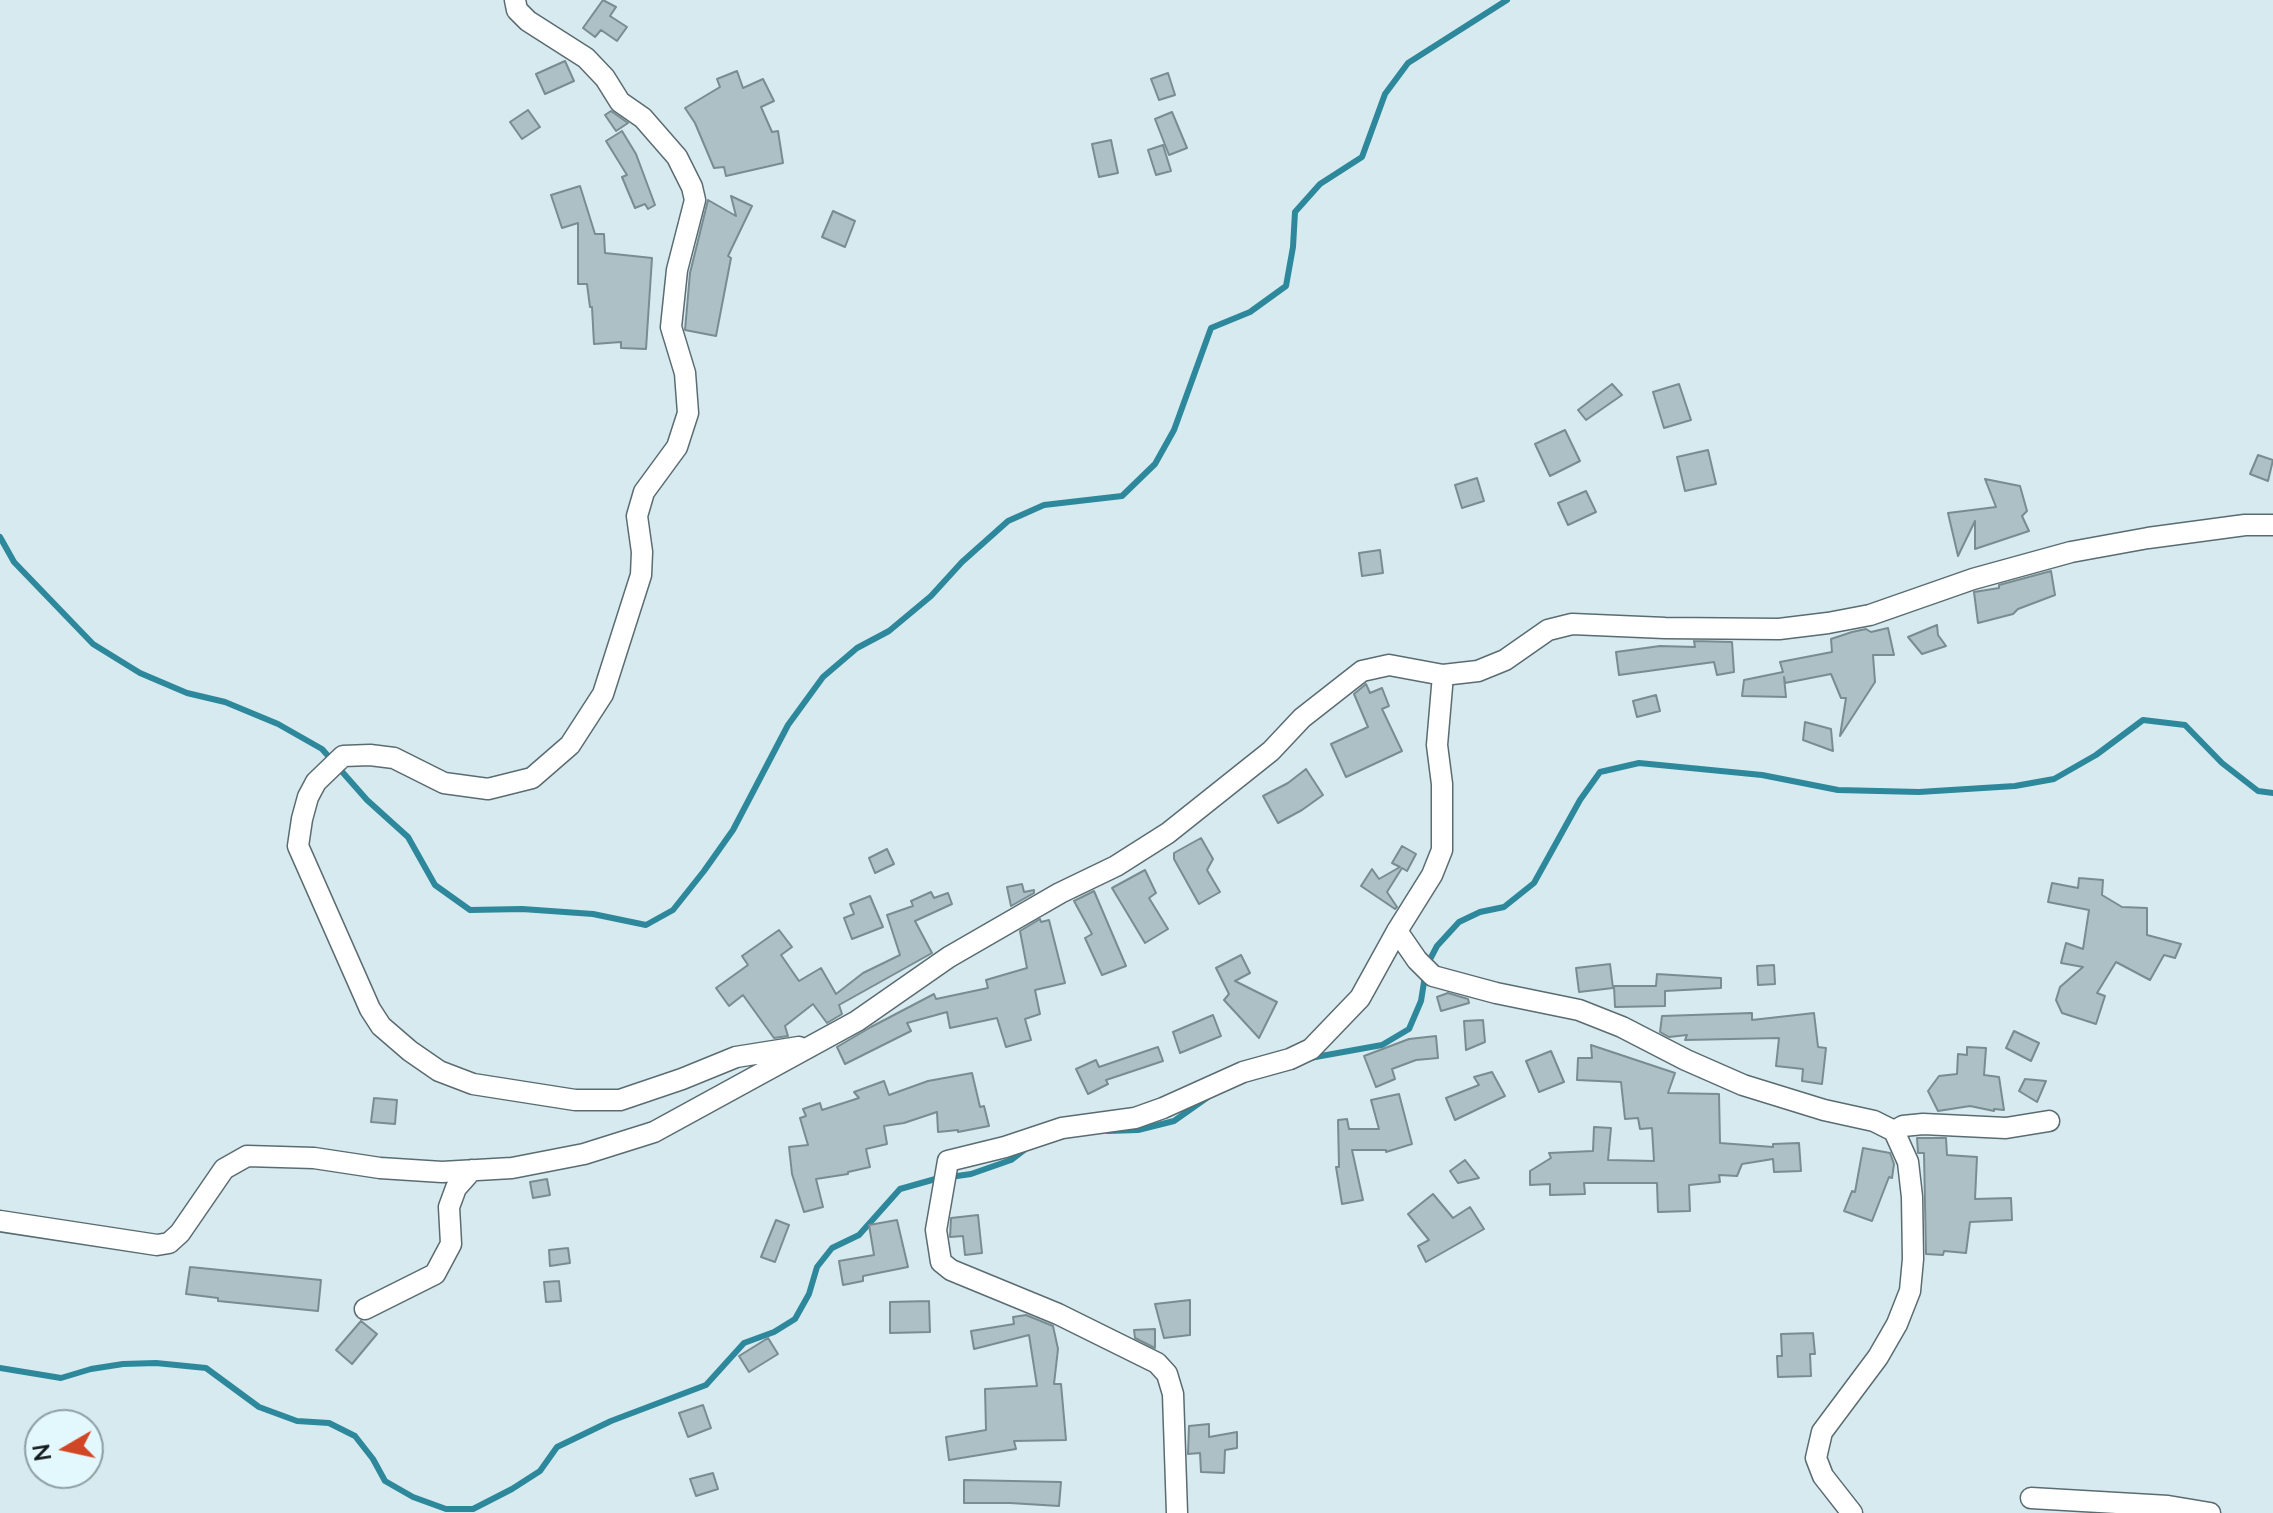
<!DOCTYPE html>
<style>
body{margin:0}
#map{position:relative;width:2273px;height:1513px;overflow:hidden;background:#d6eaef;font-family:Lato,sans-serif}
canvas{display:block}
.north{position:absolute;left:24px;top:1409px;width:80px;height:80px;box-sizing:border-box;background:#e3f8fd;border:2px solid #8f9fa3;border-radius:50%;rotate:261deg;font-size:22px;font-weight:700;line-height:32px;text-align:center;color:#12191b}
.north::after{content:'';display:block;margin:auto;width:28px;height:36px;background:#d14725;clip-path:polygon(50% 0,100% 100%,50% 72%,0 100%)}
</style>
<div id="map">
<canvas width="2273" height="1513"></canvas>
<div class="north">N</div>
</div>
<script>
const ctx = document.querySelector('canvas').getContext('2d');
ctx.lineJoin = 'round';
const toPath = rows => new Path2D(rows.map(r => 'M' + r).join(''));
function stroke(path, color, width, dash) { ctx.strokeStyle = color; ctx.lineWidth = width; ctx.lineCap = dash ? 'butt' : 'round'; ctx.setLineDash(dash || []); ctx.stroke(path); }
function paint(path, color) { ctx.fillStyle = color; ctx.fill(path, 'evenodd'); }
stroke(toPath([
 [0,537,14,562,93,644,140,673,187,693,225,702,278,724,322,749,367,800,408,837,435,885,470,910,522,909,593,914,646,925,673,910,704,871,733,830,788,725,823,677,857,648,889,631,931,596,962,562,1008,521,1044,505,1122,496,1155,464,1174,430,1211,328,1250,312,1286,286,1293,247,1295,212,1320,184,1362,157,1385,94,1408,63,1507,0],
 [1427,965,1437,946,1459,922,1480,912,1504,907,1534,883,1580,800,1600,772,1639,763,1762,775,1838,790,1919,792,2015,786,2054,779,2096,755,2143,720,2185,725,2222,763,2258,791,2273,793],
 [1310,1058,1382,1045,1409,1029,1421,1001,1425,976],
 [1108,1131,1138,1130,1174,1121,1208,1097],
 [950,1177,971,1174,1011,1160,1028,1147],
 [0,1368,61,1378,91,1369,123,1364,156,1363,206,1368,259,1407,297,1421,329,1423,355,1436,373,1459,385,1481,413,1497,446,1509,473,1509,512,1489,540,1471,557,1447,611,1421,706,1385,744,1343,774,1332,795,1319,809,1294,817,1267,832,1248,859,1235,900,1189,939,1178]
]), '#2e889b', 6);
const building = toPath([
 [603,0,616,7,610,16,627,27,617,41,601,30,595,37,583,28,603,0],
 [565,61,574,81,545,94,536,74,565,61],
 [737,71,743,88,763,79,774,101,761,107,772,132,778,131,783,163,726,176,724,167,714,168,695,123,685,108,720,87,717,79,737,71],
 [1168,73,1175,95,1159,100,1151,79,1168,73],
 [528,110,540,127,522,139,510,122,528,110],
 [611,111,628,123,616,131,605,115,611,111],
 [1172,112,1187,148,1169,155,1155,119,1172,112],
 [622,131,636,154,655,205,648,209,645,204,635,208,622,177,627,175,606,141,622,131],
 [1111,140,1118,173,1099,177,1092,144,1111,140],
 [1163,145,1171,171,1156,175,1148,150,1163,145],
 [580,186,595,234,604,234,605,253,652,258,646,349,621,348,621,342,594,344,592,307,590,307,587,284,578,284,578,223,562,228,551,195,580,186],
 [731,196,752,206,728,256,731,258,716,336,685,330,690,273,708,200,736,216,731,196],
 [833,211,855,221,845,247,822,237,833,211],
 [1612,384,1622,395,1586,420,1578,410,1612,384],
 [1679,384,1691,420,1664,428,1653,392,1679,384],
 [1565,430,1580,461,1550,476,1535,444,1565,430],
 [1708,450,1716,484,1685,491,1677,457,1708,450],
 [2258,455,2273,460,2268,481,2250,474,2258,455],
 [1477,478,1484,501,1462,508,1455,485,1477,478],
 [1985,479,2020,486,2027,511,2022,516,2029,531,1975,549,1975,521,1958,556,1948,513,1996,507,1985,479],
 [1586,491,1596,512,1568,525,1558,503,1586,491],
 [1380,550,1383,573,1362,576,1359,553,1380,550],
 [2051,571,2055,595,2018,609,2013,614,1978,623,1974,592,1999,588,1999,585,2051,571],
 [1937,625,1938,635,1946,646,1922,654,1908,637,1937,625],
 [1888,628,1894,655,1873,655,1875,682,1840,736,1846,698,1841,698,1831,674,1785,683,1784,677,1786,697,1742,696,1744,680,1783,672,1780,662,1832,652,1831,639,1852,632,1866,629,1871,632,1888,628],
 [1694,641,1732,642,1734,672,1717,675,1714,662,1619,675,1616,652,1660,646,1695,647,1694,641],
 [1366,684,1370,693,1382,688,1389,706,1382,709,1402,751,1346,777,1331,744,1368,727,1354,694,1366,684],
 [1656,695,1660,711,1637,717,1633,701,1656,695],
 [1805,722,1831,729,1833,751,1803,740,1805,722],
 [1306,769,1323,795,1302,810,1278,823,1263,796,1288,783,1306,769],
 [1201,838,1213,859,1207,870,1220,892,1199,904,1174,859,1174,853,1201,838],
 [1402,846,1416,854,1407,871,1402,868,1387,892,1397,907,1395,909,1361,886,1372,869,1379,879,1400,867,1392,863,1402,846],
 [887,849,894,864,875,873,869,858,887,849],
 [1145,870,1156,893,1149,898,1168,929,1145,943,1112,888,1145,870],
 [2079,878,2103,880,2102,895,2122,907,2147,908,2147,935,2181,944,2175,958,2164,955,2150,980,2116,962,2097,993,2105,996,2096,1024,2062,1013,2056,1000,2060,987,2083,967,2061,963,2066,943,2083,949,2089,910,2048,902,2052,883,2078,888,2079,878],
 [1022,884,1024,892,1034,890,1034,893,1011,906,1007,887,1022,884],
 [1094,891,1126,966,1102,975,1085,938,1092,934,1074,901,1094,891],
 [931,892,934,898,948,893,952,904,915,921,932,953,839,1005,842,1014,827,1023,813,1004,785,1026,788,1036,774,1038,743,995,729,1006,716,988,748,965,742,956,779,930,792,947,781,955,799,981,821,968,836,994,863,973,900,955,887,915,913,906,911,901,931,892],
 [870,896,883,927,852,939,844,918,854,914,850,904,870,896],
 [1040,919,1041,922,1049,920,1065,983,1035,990,1040,1014,1025,1019,1031,1040,1006,1047,997,1018,950,1028,947,1012,907,1023,911,1031,845,1064,837,1047,871,1027,934,994,936,999,988,988,986,980,1027,968,1020,931,1040,919],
 [1241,955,1250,973,1235,981,1277,1002,1259,1038,1224,1000,1229,994,1216,968,1241,955],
 [1610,964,1613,988,1579,992,1576,968,1610,964],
 [1774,965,1775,984,1758,985,1757,966,1774,965],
 [1657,974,1721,978,1721,988,1665,991,1665,1006,1615,1007,1614,986,1656,986,1657,974],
 [1448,993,1468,999,1469,1003,1441,1011,1437,997,1448,993],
 [1752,1013,1752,1020,1814,1013,1818,1047,1826,1048,1822,1084,1802,1081,1803,1069,1776,1066,1779,1038,1685,1040,1687,1035,1669,1037,1660,1032,1662,1016,1752,1013],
 [1213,1015,1221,1036,1180,1053,1173,1032,1213,1015],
 [1483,1020,1485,1042,1466,1050,1464,1021,1483,1020],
 [2014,1031,2039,1043,2031,1061,2006,1048,2014,1031],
 [1436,1036,1438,1058,1416,1060,1392,1069,1395,1079,1376,1087,1364,1056,1409,1039,1436,1036],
 [1591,1045,1675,1073,1668,1093,1719,1094,1720,1143,1773,1147,1773,1144,1799,1143,1801,1171,1774,1172,1773,1159,1742,1164,1737,1176,1719,1175,1720,1182,1689,1185,1690,1211,1658,1212,1657,1183,1584,1183,1585,1194,1550,1195,1550,1184,1530,1185,1530,1171,1551,1158,1549,1153,1593,1151,1594,1127,1611,1128,1608,1160,1654,1161,1652,1128,1640,1129,1638,1118,1625,1119,1621,1082,1577,1080,1578,1058,1592,1058,1591,1045],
 [1158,1047,1163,1061,1106,1080,1108,1084,1088,1094,1076,1069,1096,1060,1099,1067,1158,1047],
 [1967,1047,1986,1048,1984,1075,1999,1077,2004,1110,1994,1109,1994,1111,1970,1106,1938,1111,1928,1091,1939,1076,1957,1074,1958,1054,1967,1055,1967,1047],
 [1551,1051,1564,1082,1539,1092,1526,1061,1551,1051],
 [1492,1072,1505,1096,1455,1120,1446,1098,1479,1085,1474,1077,1492,1072],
 [972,1073,980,1107,984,1106,989,1126,958,1132,958,1130,938,1132,937,1112,904,1123,884,1126,887,1144,866,1149,870,1167,848,1172,848,1174,816,1179,823,1207,804,1212,792,1174,789,1147,808,1145,800,1118,806,1116,803,1109,820,1103,822,1110,859,1098,854,1092,884,1081,889,1095,928,1081,972,1073],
 [2025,1079,2046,1081,2037,1102,2019,1091,2025,1079],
 [1399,1094,1412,1144,1386,1152,1386,1150,1352,1150,1363,1200,1342,1204,1336,1167,1339,1167,1338,1120,1347,1119,1349,1129,1379,1129,1371,1100,1399,1094],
 [374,1098,397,1100,395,1124,371,1122,374,1098],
 [1917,1138,1946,1138,1947,1155,1977,1157,1975,1199,2011,1198,2012,1220,1970,1222,1966,1253,1944,1251,1943,1255,1926,1254,1924,1153,1918,1153,1917,1138],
 [1863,1148,1890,1153,1894,1164,1892,1178,1889,1177,1872,1221,1844,1211,1852,1191,1855,1192,1863,1148],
 [1465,1160,1479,1178,1458,1183,1450,1171,1465,1160],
 [547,1179,550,1195,533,1198,530,1182,547,1179],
 [1433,1194,1453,1218,1470,1207,1484,1229,1426,1262,1418,1246,1429,1240,1408,1214,1433,1194],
 [978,1215,982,1253,965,1255,963,1236,950,1237,951,1218,978,1215],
 [776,1220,789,1225,775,1262,761,1257,776,1220],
 [897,1220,908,1267,863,1276,863,1281,843,1285,839,1261,874,1255,869,1225,897,1220],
 [568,1248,570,1263,550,1266,549,1250,568,1248],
 [190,1267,321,1280,318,1311,218,1301,218,1298,186,1294,190,1267],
 [559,1281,561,1301,546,1302,544,1282,559,1281],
 [1190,1300,1190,1335,1164,1338,1155,1304,1190,1300],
 [929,1301,930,1332,890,1333,890,1302,929,1301],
 [1026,1315,1053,1326,1058,1349,1054,1384,1061,1384,1066,1440,1014,1441,1016,1449,949,1460,946,1437,986,1430,985,1389,1037,1386,1029,1335,974,1349,971,1331,1014,1324,1013,1317,1026,1315],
 [361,1321,377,1334,352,1364,336,1350,361,1321],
 [1155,1329,1155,1348,1135,1338,1134,1330,1155,1329],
 [1813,1333,1815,1354,1810,1354,1811,1376,1778,1377,1777,1356,1782,1356,1781,1334,1813,1333],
 [768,1338,778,1354,749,1372,739,1356,768,1338],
 [703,1405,711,1428,688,1437,679,1413,703,1405],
 [1209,1424,1209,1437,1237,1432,1237,1448,1225,1450,1224,1473,1201,1472,1200,1453,1188,1454,1189,1426,1209,1424],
 [713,1473,718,1489,696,1496,690,1479,713,1473],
 [964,1480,1061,1482,1059,1506,1010,1503,964,1503,964,1480]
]);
paint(building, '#acc0c5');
stroke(building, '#798c91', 2);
const minor = toPath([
 [515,0,517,10,528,21,586,58,605,78,620,102,643,118,677,157,692,187,695,200,677,270,671,327,685,373,688,413,677,447,644,492,637,516,642,552,641,575,603,694,570,745,532,778,488,789,444,783,394,758,370,755,343,756,316,782,308,797,302,819,298,846,370,1009,381,1026,410,1051,439,1071,473,1084,575,1100,620,1100,682,1079,736,1057,799,1047],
 [1397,931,1417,960,1433,976,1496,993,1579,1010,1622,1027,1686,1060,1743,1085,1824,1110,1874,1121,1894,1131,1908,1162,1912,1197,1913,1259,1910,1291,1897,1324,1878,1357,1822,1432,1816,1458,1823,1476,1852,1513],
 [1894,1131,1903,1126,1923,1124,2006,1128,2049,1121],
 [0,1221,157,1245,169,1243,180,1233,224,1169,247,1156,314,1158,380,1168,442,1172,512,1168,584,1154,654,1132,857,1021,949,957,1060,893,1116,866,1168,833,1271,751,1302,718,1362,671,1389,665,1443,675,1478,671,1505,660,1548,630,1572,624,1665,628,1779,629,1828,623,1870,615,1973,579,2071,552,2148,538,2245,525,2273,525],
 [365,1309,435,1274,451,1244,449,1207,456,1188,472,1170],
 [2031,1498,2168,1506,2210,1513],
 [1177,1513,1173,1394,1167,1374,1157,1363,1058,1314,951,1270,941,1262,936,1230,948,1161,1005,1147,1062,1128,1135,1118,1163,1108,1243,1072,1290,1059,1311,1049,1360,998,1397,931,1432,875,1442,850,1442,784,1437,745,1443,675]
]);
stroke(minor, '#5a6c71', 23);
stroke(minor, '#fff', 20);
</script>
